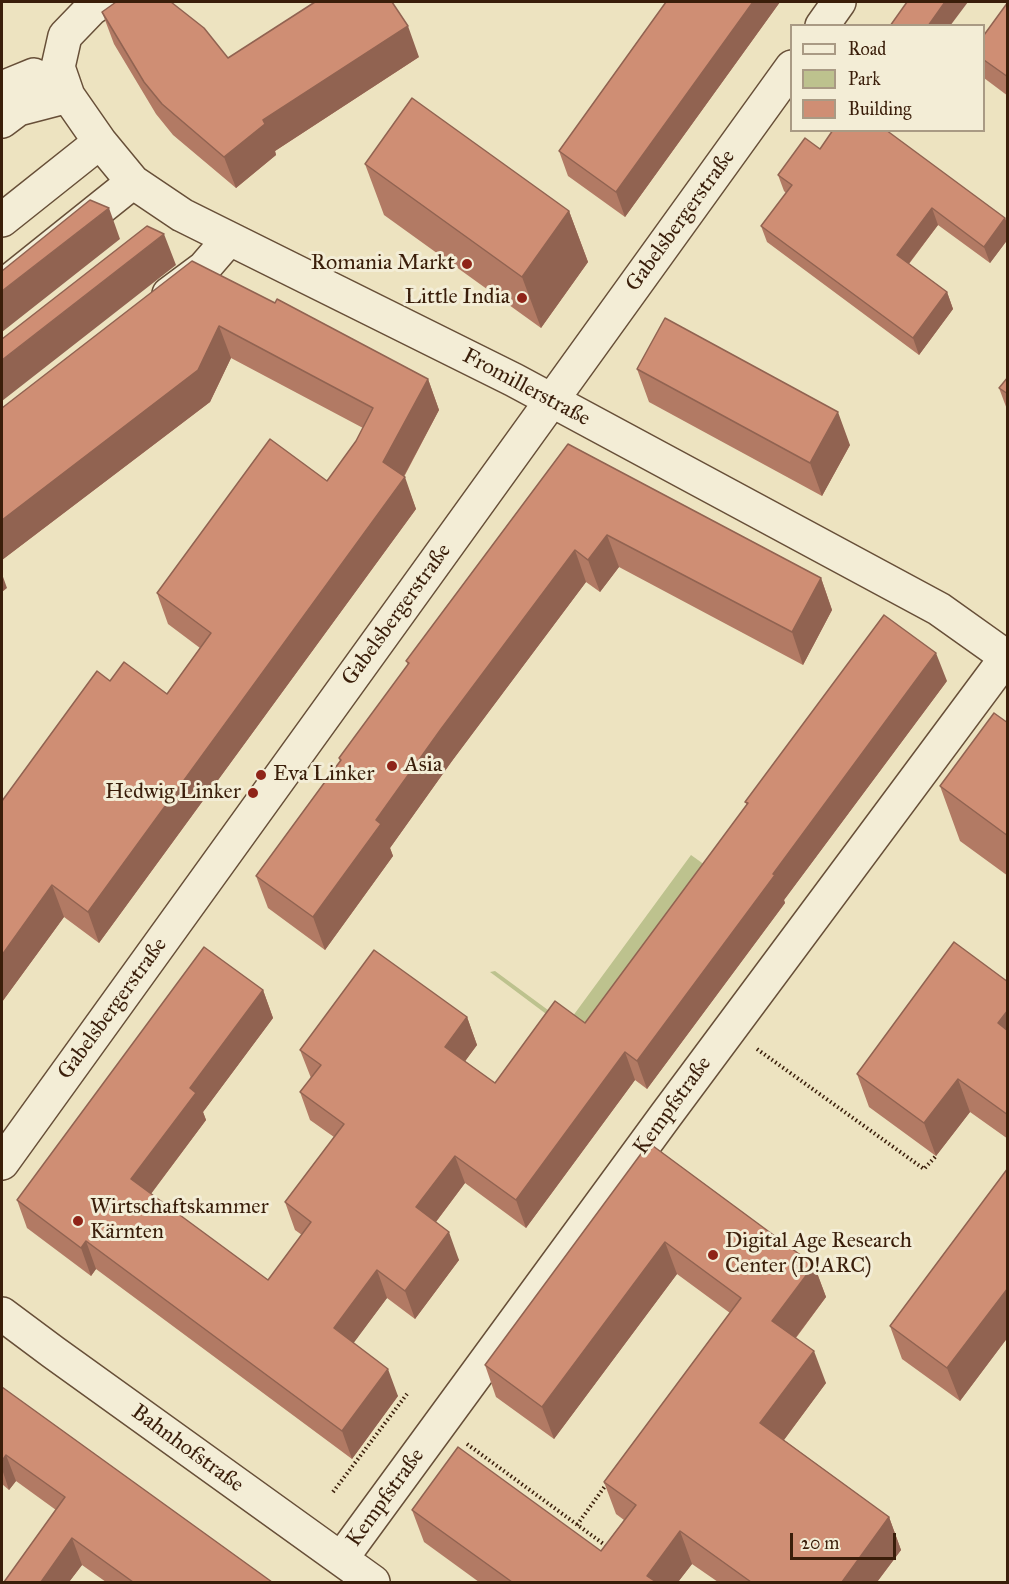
<!DOCTYPE html>
<meta charset="utf-8">
<style>
body{margin:0}
#map{position:relative;width:1009px;height:1584px;overflow:hidden;background:#ede3c0;font-family:"IM FELL Great Primer",serif}
canvas{display:block}
.frame{position:absolute;inset:0;border:3px solid #3a1e0a;pointer-events:none}
.legend{position:absolute;left:790px;top:24px;width:195px;height:108px;box-sizing:border-box;background:#f3edd6;border:2px solid #a99a84;margin:0;padding:8px 10px;list-style:none;font-size:18px;color:#3a1e0a}
.legend li{display:flex;align-items:center;gap:12px;height:30px}
.legend b{width:30px;border:2px solid #a99a84}
.scale{position:absolute;left:790px;top:1533px;width:106px;height:27px;box-sizing:border-box;border:3px solid #3a1e0a;border-top:0;padding-left:8px;font-size:18px;line-height:21px;white-space:nowrap;color:#3a1e0a;-webkit-text-stroke:4px #f3edd6;paint-order:stroke}
</style>
<div id="map">
<canvas width="1009" height="1584"></canvas>
<div class="frame"></div>
<ul class="legend">
<li><b style="height:8px;background:#f3edd6"></b>Road</li>
<li><b style="height:16px;background:#bdc28e"></b>Park</li>
<li><b style="height:16px;background:#cf8e74"></b>Building</li>
</ul>
<div class="scale">20 m</div>
</div>
<script>
const ctx = document.querySelector('canvas').getContext('2d');
ctx.lineJoin = 'round';
function paint(path, color) { ctx.fillStyle = color; ctx.fill(path, 'evenodd'); }
const toPath = rows => new Path2D(rows.map(r => 'M' + r).join(''));
function stroke(path, color, width, dash) { ctx.strokeStyle = color; ctx.lineWidth = width; ctx.lineCap = dash ? 'butt' : 'round'; ctx.setLineDash(dash || []); ctx.stroke(path); }
function write(font, color, halo, rows, align = 'center') {
  ctx.font = font + ' "IM FELL Great Primer",serif'; ctx.lineWidth = 6; ctx.setLineDash([]); ctx.textBaseline = 'middle'; ctx.strokeStyle = halo; ctx.fillStyle = color; for (const [text, x, y, turn = 0] of rows) {
    ctx.save(); ctx.translate(x, y); ctx.rotate((+turn || 0) * Math.PI / 180); ctx.textAlign = isNaN(turn) ? turn : align; if (halo) ctx.strokeText(text, 0, 0); ctx.fillText(text, 0, 0); ctx.restore();
  }
}
paint(toPath([
 [691,855,712,870,585,1043,490,972,495,971,567,1024]
]), '#bdc28e');
const minor = toPath([
 [101,2,91,9,65,36,58,67,68,96,100,142,133,182,182,215,514,380,939,609,1008,658],
 [822,26,839,2],
 [2,88,34,75,68,96],
 [2,121,18,109,68,96],
 [2,220,100,142],
 [2,287,133,182],
 [169,294,204,268,229,239],
 [2,1163,792,67],
 [2,1314,53,1352,373,1582],
 [341,1559,666,1115,1008,655]
]);
stroke(minor, '#674f38', 36);
stroke(toPath([
 [757,1049,924,1169,936,1156],
 [467,1444,609,1548],
 [333,1492,407,1394],
 [577,1525,608,1482]
]), '#3a1e0a', 4, [1.5, 3]);
stroke(minor, '#f3edd6', 33);
paint(toPath([
 [666,2,780,2,625,217,568,176,559,151],
 [1008,2,1008,96,984,78,984,35],
 [102,12,228,58,419,57,275,151,276,155,236,188,173,135,156,114,114,44],
 [820,149,1005,218,1008,226,1008,239,990,263,938,225,909,264,947,292,953,309,919,355,767,242,761,226,786,193,784,191,778,175],
 [365,164,569,211,588,262,541,328,384,215],
 [275,303,428,379,439,410,404,477,416,509,99,943,64,917,2,1002,2,801,110,681,167,694,200,648,168,624,157,593,327,481,356,441,363,428,231,358,210,402,2,560,2,408],
 [637,369,850,445,822,496,649,402],
 [1008,377,1008,412,999,388],
 [568,444,821,578,832,610,803,665,619,567,600,592,586,582,452,761,390,848,393,856,325,950,268,908,256,876,340,761,339,758,408,665,406,661],
 [947,681,784,900,785,903,647,1089,635,1080,526,1228,465,1183,436,1222,459,1260,415,1319,387,1298,353,1343,398,1396,352,1459,96,1269,91,1276,27,1228,17,1200,263,990,273,1018,203,1112,206,1120,151,1194,268,1280,302,1235,295,1230,285,1202,334,1137,310,1120,300,1092,311,1078,300,1050,467,1017,477,1045,465,1061,495,1083,585,1023,747,805,745,802],
 [1008,723,1008,876,960,841,940,786],
 [1008,982,1008,1139,970,1112,936,1156,869,1107,857,1074],
 [649,1143,814,1265,826,1297,796,1338,826,1383,784,1440,889,1517,901,1550,877,1582,718,1582,692,1564,678,1582,479,1582,424,1542,412,1510,601,1551,624,1520,616,1514,604,1482,730,1313,677,1274,554,1439,496,1397,485,1365],
 [1008,1168,1008,1337,960,1401,902,1359,890,1326],
 [2,1387,272,1582,106,1582,82,1565,69,1582,4,1582,56,1510,16,1481,9,1490,2,1484]
]), '#b27a64');
paint(toPath([
 [753,2,780,2,625,217,616,192],
 [945,2,968,2,950,26,928,26],
 [408,26,419,57,275,151,276,155,236,188,224,157,263,120],
 [109,208,120,239,2,332,2,291],
 [932,208,938,225,903,271,897,255],
 [569,211,588,262,541,328,522,277],
 [1005,218,1008,226,1008,239,990,263,984,247],
 [164,234,176,265,2,401,2,360],
 [947,292,953,309,919,355,913,338],
 [219,326,231,358,210,402,2,560,2,520],
 [428,379,439,410,399,485,405,477,416,509,99,943,88,912,383,462],
 [838,412,850,445,822,496,810,463],
 [607,535,619,567,600,592,588,560],
 [575,550,586,582,452,761,390,848,393,856,325,950,313,917,376,820,441,729],
 [2,574,7,588,2,592],
 [821,578,832,610,803,665,792,632],
 [936,653,947,681,784,900,785,903,647,1089,637,1061,773,874],
 [52,885,64,917,2,1002,2,955],
 [263,990,273,1018,203,1112,206,1120,141,1207,131,1179,190,1088],
 [1008,1010,1008,1050,998,1023],
 [467,1017,477,1045,455,1075,445,1047],
 [625,1052,635,1080,526,1228,516,1200],
 [958,1079,970,1112,936,1156,924,1123],
 [455,1156,465,1183,426,1235,416,1207],
 [449,1232,459,1260,415,1319,405,1291],
 [86,1241,96,1269,91,1276,81,1248],
 [665,1242,677,1274,554,1439,542,1407],
 [814,1265,826,1297,784,1353,772,1321],
 [377,1270,387,1298,344,1356,334,1328],
 [1008,1288,1008,1337,960,1401,947,1368],
 [814,1351,826,1383,772,1456,760,1423],
 [388,1369,398,1396,352,1459,342,1431],
 [6,1455,16,1481,9,1490,2,1469,2,1461],
 [889,1517,901,1550,877,1582,842,1582],
 [680,1531,692,1564,678,1582,649,1582,647,1576],
 [72,1538,82,1565,69,1582,41,1582]
]), '#916351');
const building = toPath([
 [116,2,171,2,204,28,228,58,315,2,392,2,408,26,263,120,265,124,224,157,162,104,144,82,102,12,116,2],
 [666,2,753,2,616,192,559,151,666,2],
 [907,2,945,2,928,26,890,26,907,2],
 [1008,2,1008,77,984,60,984,35,1008,2],
 [412,98,569,211,522,277,365,164,412,98],
 [833,130,886,130,1005,218,984,247,932,208,897,255,947,292,913,338,761,226,792,185,778,175,805,138,820,149,833,130],
 [90,200,109,208,2,291,2,271,90,200],
 [147,226,164,234,2,360,2,339,147,226],
 [192,261,275,303,277,299,428,379,383,462,405,477,88,912,52,885,2,955,2,801,97,671,110,681,124,662,167,694,211,633,157,593,270,439,327,481,356,441,373,408,219,326,198,370,2,520,2,408,192,261],
 [665,318,838,412,810,463,637,369,665,318],
 [1008,377,1008,394,999,388,1008,377],
 [568,444,821,578,792,632,607,535,588,560,575,550,441,729,376,820,381,824,313,917,256,876,341,760,339,758,409,663,406,661,568,444],
 [884,615,936,653,773,874,775,875,637,1061,625,1052,516,1200,455,1156,416,1207,449,1232,405,1291,377,1270,334,1328,388,1369,342,1431,86,1241,81,1248,17,1200,204,947,263,990,190,1088,196,1093,131,1179,268,1280,311,1222,285,1202,344,1124,300,1092,321,1065,300,1050,374,950,467,1017,445,1047,495,1083,555,1001,585,1023,748,803,745,802,884,615],
 [994,713,1008,723,1008,836,940,786,994,713],
 [954,942,1008,982,1008,1010,998,1023,1008,1031,1008,1115,958,1079,924,1123,857,1074,954,942],
 [649,1143,814,1265,772,1321,814,1351,760,1423,889,1517,842,1582,751,1582,680,1531,647,1576,656,1582,512,1582,412,1510,458,1447,601,1551,636,1505,604,1482,741,1298,665,1242,542,1407,485,1365,649,1143],
 [1008,1168,1008,1288,947,1368,890,1326,1008,1168],
 [2,1387,272,1582,133,1582,72,1538,41,1582,4,1582,65,1497,6,1455,2,1461,2,1387]
]);
paint(building, '#cf8e74');
stroke(building, '#916351', 1.5);
for (const [x, y, r, color] of [
 [467,264,6,"#8f2418"],
 [522,298,6,"#8f2418"],
 [392,766,6,"#8f2418"],
 [261,775,6,"#8f2418"],
 [253,793,6,"#8f2418"],
 [78,1221,6,"#8f2418"],
 [713,1255,6,"#8f2418"]
]) { const dot = new Path2D(); dot.arc(x, y, r, 0, 2 * Math.PI); ctx.fillStyle = color; ctx.fill(dot); stroke(dot, '#f3edd6', 2); }
write('22px', '#3a1e0a', '#f3edd6', [
 ["Gabelsbergerstraße",681,221,-54],
 ["Fromillerstraße",526,388,28],
 ["Gabelsbergerstraße",397,615,-54],
 ["Gabelsbergerstraße",113,1009,-54],
 ["Kempfstraße",673,1106,-54],
 ["Bahnhofstraße",187,1449,36],
 ["Kempfstraße",386,1498,-54]
]);
write('22px', '#3a1e0a', '#f3edd6', [
 ["Romania Markt",455,264,"right"],
 ["Little India",510,298,"right"],
 ["Asia",404,766],
 ["Eva Linker",273,775],
 ["Hedwig Linker",241,793,"right"],
 ["Wirtschaftskammer",90,1208],
 ["Kärnten",90,1233],
 ["Digital Age Research",725,1242],
 ["Center (D!ARC)",725,1267]
], 'left');
</script>
